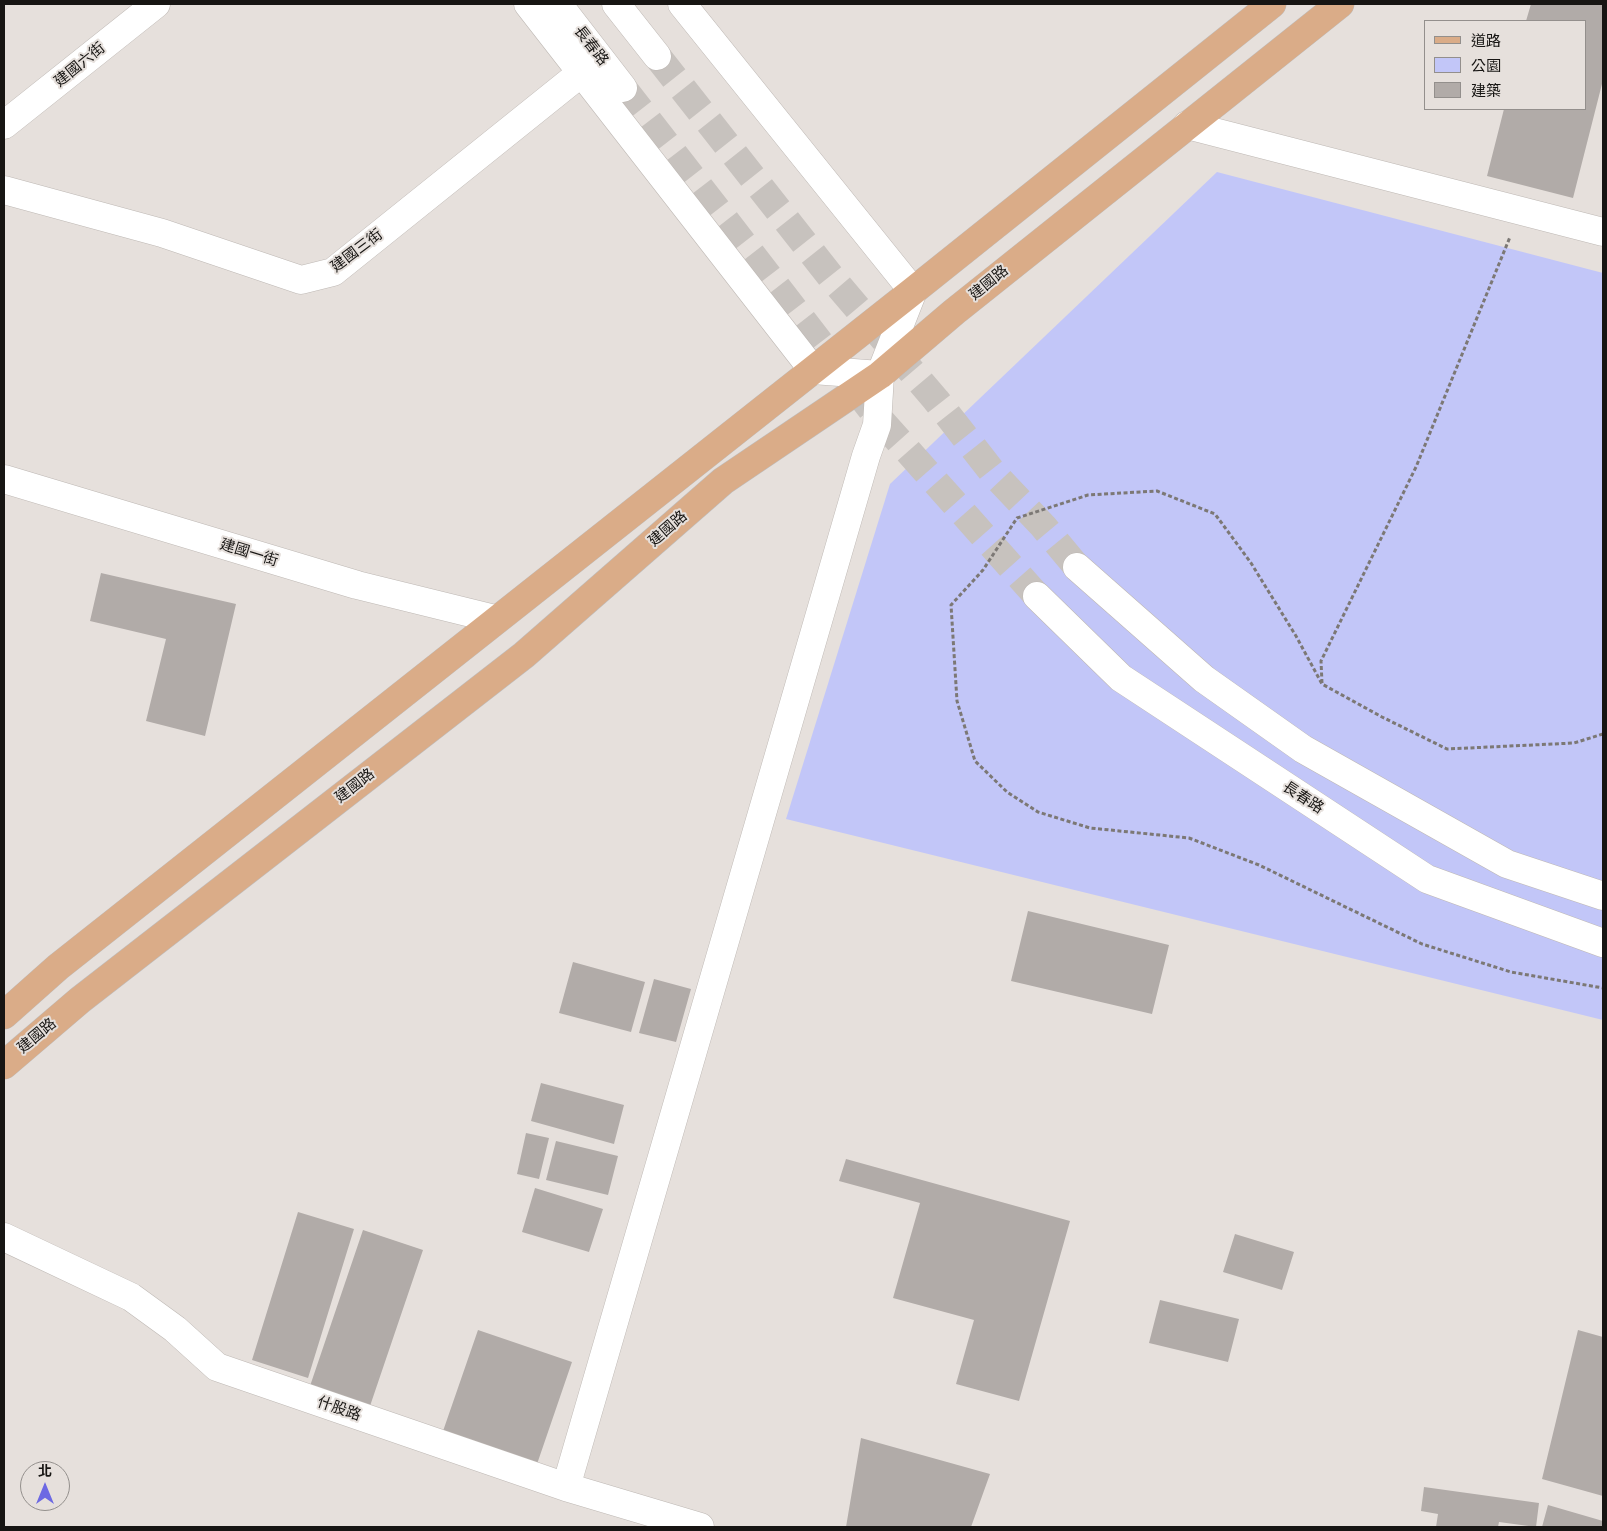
<!DOCTYPE html>
<meta charset="utf-8">
<style>
body{margin:0}
#map{position:relative;width:1607px;height:1531px;overflow:hidden;background:#e6e0dc;font-family:"Fira Sans Condensed","Noto Sans TC",sans-serif}
canvas{display:block}
.frame{position:absolute;inset:0;border:5px solid #171513;pointer-events:none}
.legend{position:absolute;left:1424px;top:20px;width:162px;height:90px;box-sizing:border-box;background:#e6e0dc;border:1px solid #938f8c;margin:0;padding:6px 9px;list-style:none;font-size:15px;color:#171513}
.legend li{display:flex;align-items:center;gap:10px;height:25px}
.legend b{width:25px;border:1px solid #938f8c}
.north{position:absolute;left:20px;top:1461px;width:50px;height:50px;box-sizing:border-box;background:#e6e0dc;border:1px solid #938f8c;border-radius:50%;rotate:0deg;font-size:14px;font-weight:700;line-height:20px;text-align:center;color:#171513}
.north::after{content:'';display:block;margin:auto;width:18px;height:22px;background:#6d69e3;clip-path:polygon(50% 0,100% 100%,50% 72%,0 100%)}
</style>
<div id="map">
<canvas width="1607" height="1531"></canvas>
<div class="frame"></div>
<ul class="legend">
<li><b style="height:6px;background:#daac88"></b>道路</li>
<li><b style="height:14px;background:#c2c6f8"></b>公園</li>
<li><b style="height:14px;background:#b1aba8"></b>建築</li>
</ul>
<div class="north">北</div>
</div>
<script>
const ctx = document.querySelector('canvas').getContext('2d');
ctx.lineJoin = 'round';
function paint(path, color) { ctx.fillStyle = color; ctx.fill(path, 'evenodd'); }
const toPath = rows => new Path2D(rows.map(r => 'M' + r).join(''));
function stroke(path, color, width, dash) { ctx.strokeStyle = color; ctx.lineWidth = width; ctx.lineCap = dash ? 'butt' : 'round'; ctx.setLineDash(dash || []); ctx.stroke(path); }
function write(font, color, halo, rows, align = 'center') {
  ctx.font = font + ' "Fira Sans Condensed","Noto Sans TC",sans-serif'; ctx.lineWidth = 4; ctx.setLineDash([]); ctx.textBaseline = 'middle'; ctx.strokeStyle = halo; ctx.fillStyle = color; for (const [text, x, y, turn = 0] of rows) {
    ctx.save(); ctx.translate(x, y); ctx.rotate((+turn || 0) * Math.PI / 180); ctx.textAlign = isNaN(turn) ? turn : align; if (halo) ctx.strokeText(text, 0, 0); ctx.fillText(text, 0, 0); ctx.restore();
  }
}
paint(toPath([
 [1217,172,1603,273,1603,1020,786,819,890,484]
]), '#c2c6f8');
paint(toPath([
 [1531,4,1603,4,1603,80,1573,198,1487,176,1504,109,1586,109,1586,21,1526,21],
 [101,573,236,604,205,736,146,721,166,639,90,621],
 [1028,911,1169,945,1152,1014,1011,981],
 [573,962,645,982,631,1032,559,1013],
 [654,979,691,989,676,1042,639,1033],
 [541,1083,624,1105,614,1144,531,1121],
 [526,1133,549,1138,539,1179,517,1174],
 [556,1141,618,1156,608,1195,546,1180],
 [846,1159,1070,1221,1019,1401,956,1384,974,1320,893,1298,920,1203,839,1181],
 [535,1188,603,1209,589,1252,522,1232],
 [298,1212,354,1229,308,1378,252,1360],
 [363,1230,423,1250,370,1406,310,1386],
 [1235,1234,1294,1252,1282,1290,1223,1272],
 [1160,1300,1239,1319,1228,1362,1149,1343],
 [478,1330,572,1362,536,1467,442,1434],
 [1578,1330,1603,1337,1603,1496,1542,1479],
 [861,1438,990,1474,971,1527,846,1527],
 [1424,1487,1539,1503,1536,1527,1499,1522,1498,1527,1436,1527,1438,1514,1421,1511],
 [1548,1505,1603,1521,1603,1527,1542,1527]
]), '#b1aba8');
stroke(toPath([
 [657,56,831,277,936,400,994,474,1043,526,1077,567],
 [623,88,875,414,1037,596]
]), '#c7c2be', 28, [28, 14]);
const minor = toPath([
 [528,4,813,370,880,375,877,425,866,456,566,1487],
 [558,4,623,88],
 [616,4,657,56],
 [682,4,913,291,880,375],
 [4,125,156,4],
 [1187,125,1603,232],
 [4,190,162,233,301,280,333,272,581,73],
 [4,479,357,585,495,619],
 [1077,567,1204,679,1303,749,1507,864,1603,896],
 [1037,596,1121,678,1427,879,1603,943],
 [4,1237,131,1297,175,1329,217,1367,566,1487,700,1527]
]);
const major = toPath([
 [4,1015,58,967,913,291,1272,4],
 [4,1065,80,1000,524,655,723,481,880,375,954,312,1340,4]
]);
stroke(minor, '#beb8b4', 29);
stroke(major, '#bebdbd', 29);
stroke(toPath([
 [1322,683,1321,661,1416,467,1510,237],
 [1603,734,1574,743,1447,749,1382,717,1322,684,1296,636,1251,563,1215,514,1157,491,1088,495,1017,518,983,570,951,605,957,701,975,761,1007,792,1038,812,1090,828,1189,838,1259,865,1422,944,1511,972,1603,988]
]), '#7c7875', 3, [4, 2.5]);
stroke(minor, '#fff', 28);
stroke(major, '#daac88', 28);
write('15px', '#171513', '#e6e0dc', [
 ["長春路",591,46,52],
 ["建國六街",80,65,-39],
 ["建國三街",357,251,-37],
 ["建國路",989,283,-39],
 ["建國路",668,529,-41],
 ["建國一街",249,553,17],
 ["建國路",355,786,-38],
 ["長春路",1303,798,33],
 ["建國路",37,1036,-40],
 ["什股路",339,1409,19]
]);
</script>
